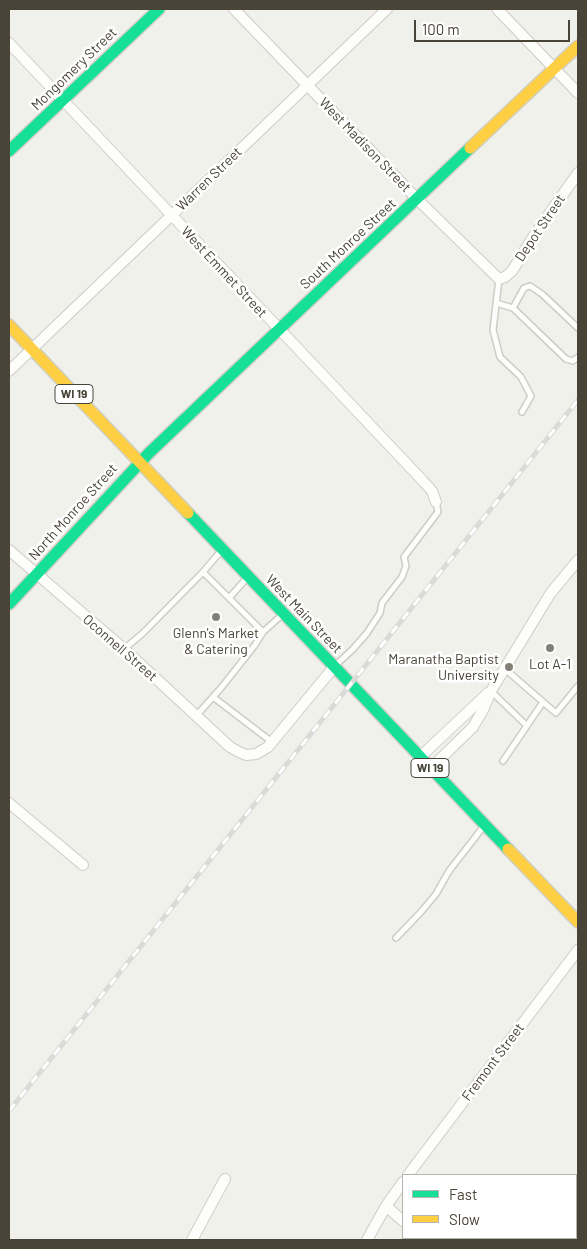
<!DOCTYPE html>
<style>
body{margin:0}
#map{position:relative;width:587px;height:1249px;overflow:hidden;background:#f1f1ec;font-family:Barlow,sans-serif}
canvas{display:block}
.frame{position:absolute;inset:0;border:10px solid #484438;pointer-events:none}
.legend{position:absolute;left:402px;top:1174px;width:175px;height:65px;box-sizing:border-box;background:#fff;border:1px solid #b6b4af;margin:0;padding:6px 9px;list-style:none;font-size:15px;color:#484438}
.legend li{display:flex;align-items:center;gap:10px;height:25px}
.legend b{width:25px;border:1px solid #b6b4af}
.scale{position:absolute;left:414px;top:20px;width:156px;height:22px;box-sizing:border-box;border:2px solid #484438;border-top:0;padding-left:6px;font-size:15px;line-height:18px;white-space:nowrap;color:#484438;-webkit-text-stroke:4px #fff;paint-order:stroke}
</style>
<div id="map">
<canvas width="587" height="1249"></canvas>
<div class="frame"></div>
<ul class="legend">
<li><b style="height:6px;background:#16e098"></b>Fast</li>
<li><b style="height:6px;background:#ffcf43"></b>Slow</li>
</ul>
<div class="scale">100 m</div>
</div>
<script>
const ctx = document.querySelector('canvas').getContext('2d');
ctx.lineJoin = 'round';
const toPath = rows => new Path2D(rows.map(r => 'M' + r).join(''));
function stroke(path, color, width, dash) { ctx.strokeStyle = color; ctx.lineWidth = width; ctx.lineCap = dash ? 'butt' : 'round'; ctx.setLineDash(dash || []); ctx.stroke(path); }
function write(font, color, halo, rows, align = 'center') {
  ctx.font = font + ' Barlow,sans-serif'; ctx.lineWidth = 5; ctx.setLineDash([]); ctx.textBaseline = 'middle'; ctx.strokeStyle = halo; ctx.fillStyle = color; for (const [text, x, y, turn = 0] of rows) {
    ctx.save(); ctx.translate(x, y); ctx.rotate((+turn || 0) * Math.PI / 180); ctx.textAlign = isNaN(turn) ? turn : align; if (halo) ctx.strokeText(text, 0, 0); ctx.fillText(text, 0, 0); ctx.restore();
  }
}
const lane = toPath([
 [499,279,493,330,500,357,521,377,531,396,522,412],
 [496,303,513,308,566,359,573,361,578,357],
 [513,308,524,288,530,286,542,294,578,328],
 [221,551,203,572,263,632,283,614],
 [229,598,247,578],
 [124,649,142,634,203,572],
 [336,665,353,649,367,633,380,613,382,603,402,577,406,566,404,557,438,512,436,502],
 [505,669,543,702],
 [491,691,526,725],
 [213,697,272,742],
 [196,716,221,688,255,645,263,632],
 [503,761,543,702,556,713,578,686],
 [396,938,421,912,436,894,449,871,484,826]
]);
const street = toPath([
 [234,9,417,199,499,279,505,277,512,271,535,234,578,173],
 [497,9,578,93],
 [9,43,423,481,432,491,436,502],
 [9,371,387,9],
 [9,550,124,649,230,747,239,752,246,755,256,754,268,747,334,667],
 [420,757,488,693],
 [430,769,473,727,483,710,491,691,550,594,578,560],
 [9,803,83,865],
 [408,1175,578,950],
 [386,1206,403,1221],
 [424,1238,427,1240],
 [192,1240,225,1179],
 [367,1240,386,1206,403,1182]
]);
const fast = toPath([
 [9,151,159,9],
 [188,513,508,849],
 [9,604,149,453,470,148]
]);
const slow = toPath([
 [470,148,578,46],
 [9,325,188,513],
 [508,849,578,922]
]);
stroke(lane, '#cdccc7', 8);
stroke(street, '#cdccc7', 12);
stroke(fast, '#d1cfc3', 14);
stroke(slow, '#d1cfc3', 14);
stroke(lane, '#fdfdfc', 5);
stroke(street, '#fdfdfc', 10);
stroke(fast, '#16e098', 11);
stroke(slow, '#ffcf43', 11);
const rail = toPath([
 [9,1111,578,400]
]);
stroke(rail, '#dadad9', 5);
stroke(rail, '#fff', 3, [9]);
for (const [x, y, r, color] of [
 [216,617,5,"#838177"],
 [550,648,5,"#838177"],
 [509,667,5,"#838177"]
]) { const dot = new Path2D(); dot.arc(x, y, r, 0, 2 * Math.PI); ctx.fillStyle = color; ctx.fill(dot); stroke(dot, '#fff', 2); }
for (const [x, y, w] of [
 [74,394,38],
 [430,768,38]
]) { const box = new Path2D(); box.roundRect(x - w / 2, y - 9.5, w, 19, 4); ctx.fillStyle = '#fff'; ctx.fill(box); stroke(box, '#484438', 1); }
write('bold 12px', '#484438', null, [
 ["WI 19",74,394],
 ["WI 19",430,768]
]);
write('14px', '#484438', '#fff', [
 ["Mongomery Street",74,69,-44],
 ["West Madison Street",365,145,46],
 ["Warren Street",209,179,-44],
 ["Depot Street",540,228,-56],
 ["South Monroe Street",348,244,-43],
 ["West Emmet Street",224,272,47],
 ["North Monroe Street",73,512,-48],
 ["West Main Street",304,614,46],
 ["Oconnell Street",120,648,41],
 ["Fremont Street",493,1062,-53]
]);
write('14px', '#484438', '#fff', [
 ["Glenn's Market",216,633],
 ["& Catering",216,649],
 ["Maranatha Baptist",499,659,"right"],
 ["University",499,675,"right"],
 ["Lot A-1",550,664]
]);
</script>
